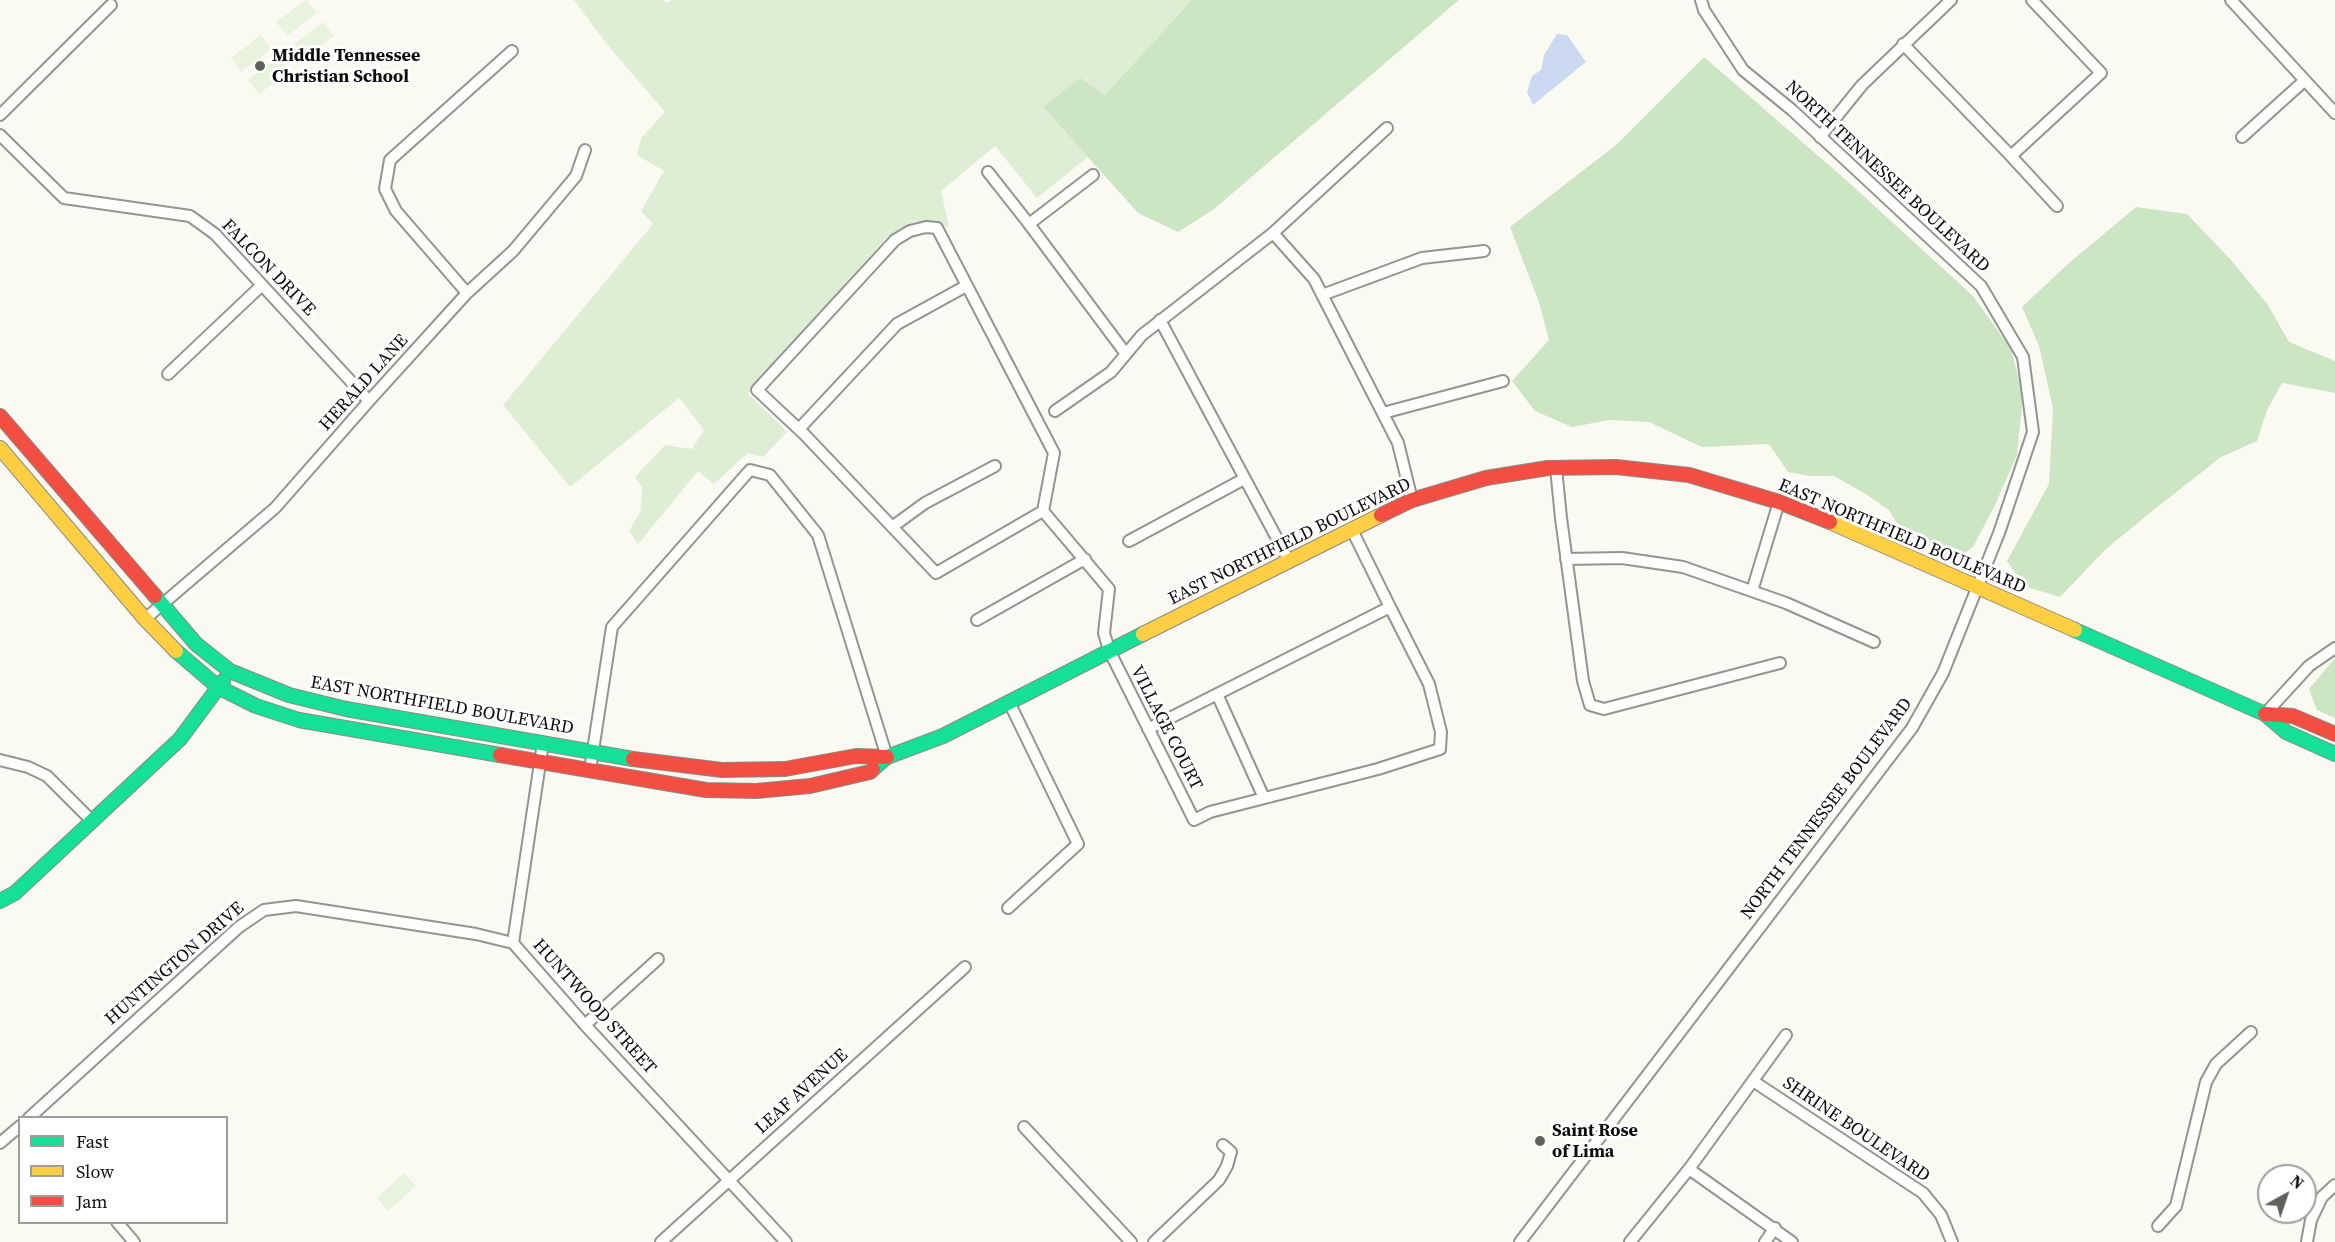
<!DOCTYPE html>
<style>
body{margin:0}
#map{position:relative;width:2335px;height:1242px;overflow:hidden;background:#fafaf2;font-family:"Source Serif 4",serif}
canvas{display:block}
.legend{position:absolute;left:18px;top:1116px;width:210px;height:108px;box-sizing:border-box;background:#fff;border:2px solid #9e9e9e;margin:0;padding:8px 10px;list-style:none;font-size:18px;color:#0d0d0d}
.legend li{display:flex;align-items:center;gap:12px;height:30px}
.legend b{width:30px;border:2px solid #9e9e9e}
.north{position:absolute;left:2257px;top:1164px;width:60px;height:60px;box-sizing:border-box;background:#fff;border:2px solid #9e9e9e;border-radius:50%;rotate:40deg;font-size:16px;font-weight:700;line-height:24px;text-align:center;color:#0d0d0d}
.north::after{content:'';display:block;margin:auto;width:21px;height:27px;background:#60605d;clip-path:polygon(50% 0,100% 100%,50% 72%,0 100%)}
</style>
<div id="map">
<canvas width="2335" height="1242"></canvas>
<ul class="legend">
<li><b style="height:8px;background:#16e098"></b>Fast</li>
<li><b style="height:8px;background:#ffcf43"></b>Slow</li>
<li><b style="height:8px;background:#f24e42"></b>Jam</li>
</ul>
<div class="north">N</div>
</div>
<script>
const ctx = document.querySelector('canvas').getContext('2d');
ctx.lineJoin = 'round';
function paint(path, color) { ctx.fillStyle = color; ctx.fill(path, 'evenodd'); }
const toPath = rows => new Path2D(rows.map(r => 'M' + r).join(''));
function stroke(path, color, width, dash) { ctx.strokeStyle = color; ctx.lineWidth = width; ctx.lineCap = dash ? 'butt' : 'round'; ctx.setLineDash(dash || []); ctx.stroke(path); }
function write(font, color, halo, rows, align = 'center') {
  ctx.font = font + ' "Source Serif 4",serif'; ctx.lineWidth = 6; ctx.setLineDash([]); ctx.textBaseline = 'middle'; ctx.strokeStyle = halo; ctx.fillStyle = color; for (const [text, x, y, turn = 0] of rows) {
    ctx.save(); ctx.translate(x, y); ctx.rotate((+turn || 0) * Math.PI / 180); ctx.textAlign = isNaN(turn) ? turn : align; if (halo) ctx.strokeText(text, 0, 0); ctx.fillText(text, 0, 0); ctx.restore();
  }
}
paint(toPath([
 [574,0,663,0,666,3,672,0,1192,0,1105,96,1043,107,1088,157,1037,198,995,146,941,191,949,227,915,221,886,238,748,393,787,432,763,457,748,453,714,484,698,471,638,544,629,531,641,510,642,487,635,477,665,445,692,449,704,430,679,398,570,487,503,405,653,224,641,211,664,171,637,155,641,138,665,112,606,43]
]), '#ddeed4');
paint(toPath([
 [1192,0,1459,0,1214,209,1178,232,1138,213,1043,107,1080,78,1105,95],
 [1704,57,1845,179,1973,296,2011,349,2023,395,2017,455,1995,505,1973,547,1956,559,1902,532,1889,510,1864,493,1834,476,1810,476,1788,472,1769,444,1702,447,1649,422,1609,420,1572,427,1535,411,1512,381,1549,340,1539,302,1510,227,1616,145],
 [2136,207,2187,214,2231,260,2268,305,2289,342,2335,361,2335,393,2282,383,2267,410,2257,441,2221,457,2146,516,2106,549,2060,597,2024,586,2007,561,2049,484,2053,408,2039,346,2022,307,2069,263],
 [2335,658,2335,718,2317,710,2309,689]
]), '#cce5c3');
paint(toPath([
 [306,0,317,13,287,36,276,22],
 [323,22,334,36,304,58,294,44],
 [261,35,271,49,241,72,231,58],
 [278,57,289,71,259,94,248,80],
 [404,1173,416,1186,388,1211,377,1198]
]), '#e8f3dd');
paint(toPath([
 [1557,34,1567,35,1586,62,1533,105,1527,92,1532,76,1541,70,1544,55]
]), '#cbdaf1');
const street = toPath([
 [2231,0,2335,113],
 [1903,44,2011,156,2101,73,2032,0],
 [0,115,111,5],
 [0,135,64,198,190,216,215,234,369,401],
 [1820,137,1862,85,1951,0],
 [2242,137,2304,81],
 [2011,156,2057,206],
 [988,172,1029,224],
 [1093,175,1029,224,1126,354],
 [1273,233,1314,279,1398,443,1412,500],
 [467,293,396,211,385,189,390,160,512,51],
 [1322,295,1422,258,1484,251],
 [1160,320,1289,561],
 [168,374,262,285],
 [1055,411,1111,372,1142,335,1273,233,1387,128],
 [1383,413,1503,381],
 [799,429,897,324,966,286],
 [1556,468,1561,518,1583,681,1590,705,1604,709,1780,663],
 [1043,511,936,573,804,434,757,390,895,240,910,231,926,227,937,228,1054,453,1043,511,1109,589,1104,633,1109,650,1194,820,1210,812,1378,769,1440,749,1441,732,1429,684,1390,607],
 [892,527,925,503,995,466],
 [1129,541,1244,479],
 [1566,559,1622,558,1683,567,1786,603,1874,642],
 [1752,591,1779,502],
 [145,619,275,508,369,401,467,293,513,251,576,176,585,150],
 [977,620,1085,559],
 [1217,694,1264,798],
 [2265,714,2309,666,2335,648],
 [1148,729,1390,607,1352,530],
 [543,743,513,943,585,1025,786,1242],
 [0,760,28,767,47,776,92,821],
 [590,770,612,627,750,470,770,475,818,535,887,757],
 [1008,908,1078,844,1009,702],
 [585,1025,658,959],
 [1753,1081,1923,1193,1941,1215,1952,1242],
 [29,1118,239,927,264,910,296,906,476,934,513,943],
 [1024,1127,1131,1242],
 [0,1143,20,1126],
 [1689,1169,1792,1242],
 [117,1222,134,1242],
 [2158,1226,2176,1206,2206,1082,2216,1064,2251,1032],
 [661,1242,965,967],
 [1154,1242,1219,1180,1227,1166,1231,1152,1223,1145],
 [1520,1242,1912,728,1943,673,1999,533,2033,432,2023,357,1981,286,1792,110,1743,70,1704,10,1701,0],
 [1630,1242,1689,1169,1786,1035],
 [1765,1242,1775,1228],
 [2307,1242,2311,1220,2322,1197,2335,1185]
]);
const fast = toPath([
 [155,596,196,644,230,671,289,695,346,709,633,759],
 [2075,630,2265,714,2286,732,2335,754],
 [176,651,218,687,256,706,299,720,500,755],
 [873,769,887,757,943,736,1143,634],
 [0,901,15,893,180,739,223,681]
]);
const slow = toPath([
 [0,448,145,619,176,651],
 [1830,522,2075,630],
 [1143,634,1381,515]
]);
const jam = toPath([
 [0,416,155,596],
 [1381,515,1412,500,1486,478,1548,468,1616,467,1689,475,1779,502,1830,522],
 [2265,714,2293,716,2335,734],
 [500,755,706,790,756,791,810,786,870,772,873,769],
 [633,759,722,770,785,769,856,756,887,757]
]);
stroke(street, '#949490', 14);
stroke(fast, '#8a8a87', 16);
stroke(slow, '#8a8a87', 16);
stroke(jam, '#8a8a87', 16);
stroke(street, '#fefefd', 10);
stroke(fast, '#16e098', 14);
stroke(slow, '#ffcf43', 14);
stroke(jam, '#f24e42', 14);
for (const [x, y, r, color] of [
 [260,66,6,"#60605d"],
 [1540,1141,6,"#60605d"]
]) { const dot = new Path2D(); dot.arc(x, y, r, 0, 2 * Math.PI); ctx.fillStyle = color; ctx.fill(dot); stroke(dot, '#fff', 2); }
write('bold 18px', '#0d0d0d', '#fff', [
 ["Middle Tennessee",272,56],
 ["Christian School",272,77],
 ["Saint Rose",1552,1131],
 ["of Lima",1552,1152]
], 'left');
write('18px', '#0d0d0d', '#fff', [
 ["NORTH TENNESSEE BOULEVARD",1887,177,43],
 ["FALCON DRIVE",268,268,46],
 ["HERALD LANE",364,383,-48],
 ["EAST NORTHFIELD BOULEVARD",1902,537,23],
 ["EAST NORTHFIELD BOULEVARD",1290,542,-26],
 ["EAST NORTHFIELD BOULEVARD",442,706,10],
 ["VILLAGE COURT",1166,728,63],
 ["NORTH TENNESSEE BOULEVARD",1827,809,-53],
 ["HUNTINGTON DRIVE",175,964,-41],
 ["HUNTWOOD STREET",594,1007,48],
 ["LEAF AVENUE",802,1092,-42],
 ["SHRINE BOULEVARD",1856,1130,34]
]);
</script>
